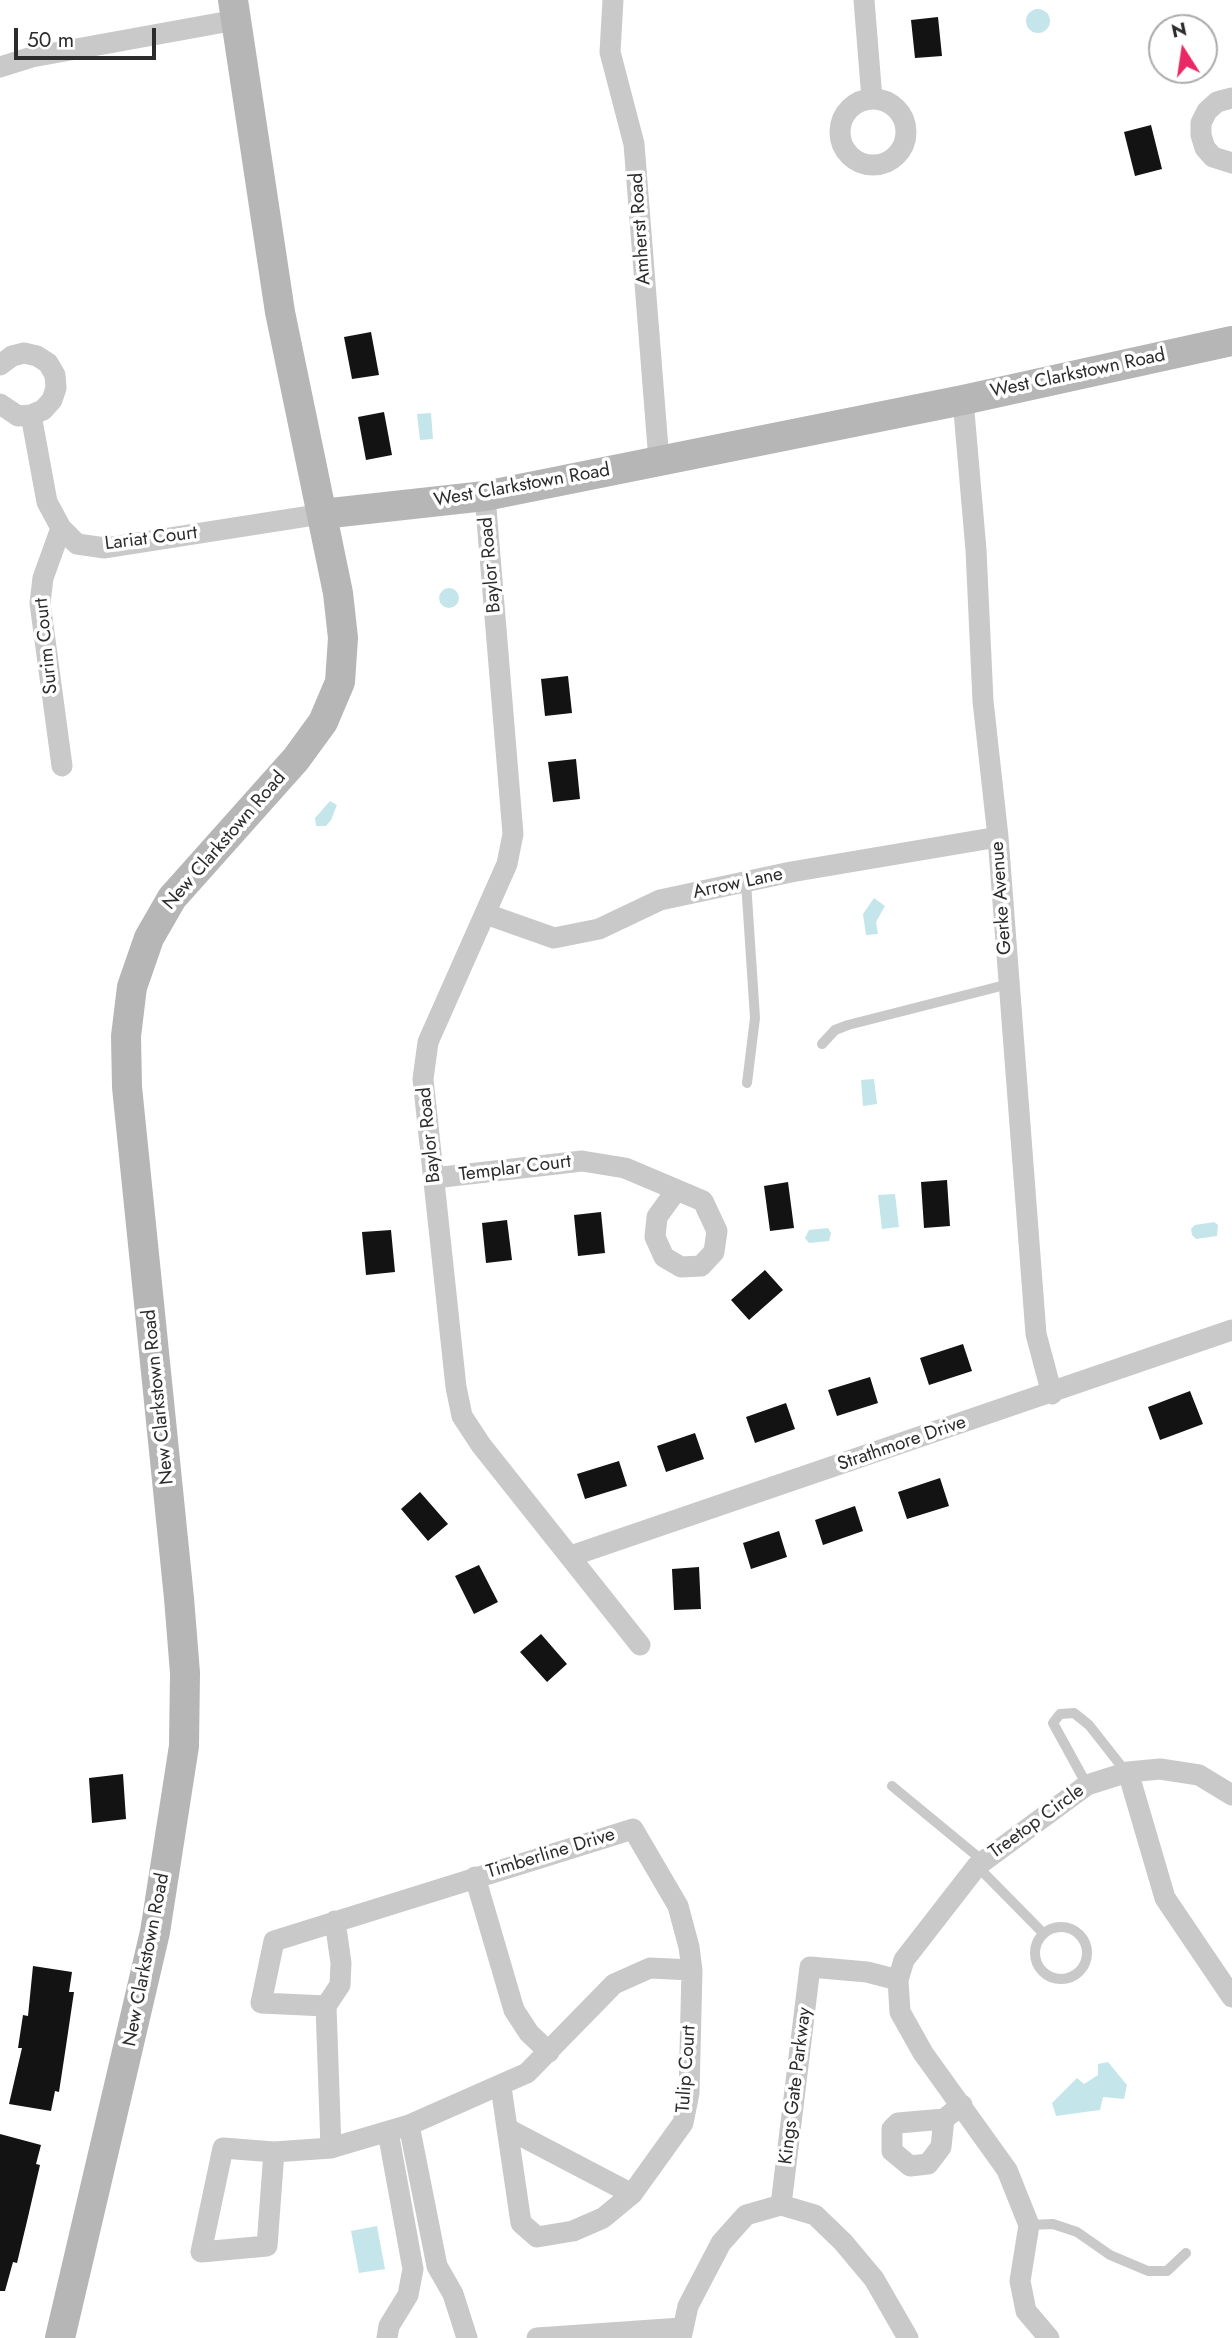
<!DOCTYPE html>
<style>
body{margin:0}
#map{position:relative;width:1232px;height:2338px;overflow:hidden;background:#fff;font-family:Jost,sans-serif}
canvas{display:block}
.north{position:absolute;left:1148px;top:14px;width:70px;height:70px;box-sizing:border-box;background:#fff;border:2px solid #ababab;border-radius:50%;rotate:348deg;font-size:19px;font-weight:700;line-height:28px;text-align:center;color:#2c2c2c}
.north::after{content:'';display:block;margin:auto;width:24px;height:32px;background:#e92966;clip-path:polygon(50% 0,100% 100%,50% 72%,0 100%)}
.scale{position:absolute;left:14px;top:28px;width:142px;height:32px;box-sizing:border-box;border:4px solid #2c2c2c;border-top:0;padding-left:9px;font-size:21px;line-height:24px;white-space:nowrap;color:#2c2c2c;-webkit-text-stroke:5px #fff;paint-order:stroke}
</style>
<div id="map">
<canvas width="1232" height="2338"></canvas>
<div class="north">N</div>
<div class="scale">50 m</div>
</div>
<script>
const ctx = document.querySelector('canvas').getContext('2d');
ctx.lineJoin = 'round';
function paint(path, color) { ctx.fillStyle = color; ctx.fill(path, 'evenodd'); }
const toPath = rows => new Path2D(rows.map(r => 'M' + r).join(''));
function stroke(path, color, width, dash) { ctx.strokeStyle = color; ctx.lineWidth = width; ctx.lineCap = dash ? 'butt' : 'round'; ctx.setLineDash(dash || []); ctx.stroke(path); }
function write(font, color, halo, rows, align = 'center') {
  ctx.font = font + ' Jost,sans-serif'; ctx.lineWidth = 7; ctx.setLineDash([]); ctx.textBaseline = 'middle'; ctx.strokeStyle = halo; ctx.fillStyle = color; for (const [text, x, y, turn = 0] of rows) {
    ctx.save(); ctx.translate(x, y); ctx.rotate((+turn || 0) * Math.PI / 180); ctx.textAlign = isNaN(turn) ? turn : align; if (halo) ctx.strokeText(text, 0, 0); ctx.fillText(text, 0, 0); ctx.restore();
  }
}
paint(toPath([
 '1026 21a12 12 0 1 1 24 0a12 12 0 1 1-24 0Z',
 [431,413,433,439,420,440,417,414],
 '439 598a10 10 0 1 1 20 0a10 10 0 1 1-20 0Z',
 [330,801,337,805,331,820,326,826,316,826,315,818],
 [874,898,885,906,876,922,878,934,866,935,863,914],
 [874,1079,877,1104,863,1106,861,1080],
 [895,1194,899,1227,882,1229,878,1195],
 [1214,1222,1218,1225,1217,1236,1196,1239,1192,1235,1191,1229,1195,1225],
 [828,1228,831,1233,829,1241,809,1243,805,1238,809,1230],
 [1108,2062,1127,2085,1124,2099,1103,2097,1100,2110,1056,2116,1052,2103,1077,2078,1084,2084,1098,2075,1098,2064],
 [377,2226,385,2269,359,2273,351,2231]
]), '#c4e6eb');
paint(toPath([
 [938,17,942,56,915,58,911,20],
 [1151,125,1162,169,1135,176,1124,132],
 [371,332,379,375,352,379,344,337],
 [384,412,392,455,366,460,358,417],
 [568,676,572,713,545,716,541,679],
 [576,759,580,799,553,802,548,762],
 [947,1180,950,1226,924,1228,921,1182],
 [788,1182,794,1228,770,1231,764,1186],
 [601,1212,605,1253,578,1256,574,1215],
 [507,1220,512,1260,486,1263,482,1223],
 [391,1230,395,1272,366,1275,362,1232],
 [765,1270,783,1290,749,1320,731,1300],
 [963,1344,972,1371,929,1385,920,1358],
 [870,1377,878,1403,837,1416,828,1390],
 [1190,1391,1203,1424,1160,1440,1148,1407],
 [786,1403,795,1429,755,1443,746,1417],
 [695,1433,704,1459,666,1472,657,1446],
 [619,1461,627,1486,585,1499,577,1474],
 [940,1478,949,1506,907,1519,898,1492],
 [420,1492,448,1524,428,1541,401,1509],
 [855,1506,863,1531,823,1545,815,1520],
 [779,1531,787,1557,751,1569,743,1543],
 [479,1565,498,1602,474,1614,455,1576],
 [699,1567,701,1609,674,1610,672,1569],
 [541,1634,567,1664,547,1682,520,1652],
 [123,1774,126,1819,92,1823,89,1778],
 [33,1966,72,1972,69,1992,74,1992,66,2046,59,2092,55,2091,51,2111,9,2104,22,2048,18,2048,23,2015,28,2016],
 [0,2134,41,2145,36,2164,40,2165,28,2217,17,2263,13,2262,5,2291,0,2291]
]), '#131313');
stroke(toPath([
 [746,882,755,1018,747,1083],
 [822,1044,835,1030,848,1025,1009,984],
 [1087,1785,1053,1723,1060,1714,1074,1713,1089,1725,1126,1772],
 [892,1786,983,1861],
 [977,1866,1043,1933],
 '1035 1953a26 26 0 1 1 52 0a26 26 0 1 1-52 0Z',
 [1029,2225,1053,2224,1077,2232,1110,2255,1148,2271,1167,2271,1186,2253]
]), '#c9c9c9', 10);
stroke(toPath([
 [613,0,610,52,634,144,659,461],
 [864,0,872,99],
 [0,67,32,57,236,20],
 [1232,98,1217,102,1207,111,1201,123,1201,135,1205,148,1213,157,1232,163],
 '840 132a33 33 0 1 1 66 0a33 33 0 1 1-66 0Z',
 [0,365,12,356,24,353,37,356,48,363,55,375,56,388,52,400,43,410,31,415,18,416,0,404],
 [963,400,976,550,983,701,998,837,1036,1334,1052,1394],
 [31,415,47,502,61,528,77,544,105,548,322,514],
 [485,496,513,834,507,864,428,1042,423,1079,456,1387,462,1416,481,1445,640,1645],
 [61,528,43,578,40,603,62,766],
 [486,914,554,938,599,929,660,900,791,872,998,837],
 [434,1178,582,1161,625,1168,703,1201,717,1231,714,1252,701,1266,681,1267,664,1257,655,1237,657,1217,675,1192],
 [571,1556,1232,1330],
 [1128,1772,1165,1898,1232,1997],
 [475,1877,514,2010,529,2033,549,2052],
 [326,2006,261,2003,274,1941,633,1829,678,1906,689,1947,692,1970,689,2093,683,2123,632,2194,603,2218,573,2231,537,2237,521,2223,501,2087],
 [944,2119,898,2123,892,2129,892,2151,910,2166,928,2164,941,2147,944,2119,962,2105],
 [409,2125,437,2266,453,2294,467,2338],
 [508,2129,632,2194],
 [331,2148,326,2006,340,1985,341,1963,335,1921],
 [274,2152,267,2246,201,2252,223,2148,274,2152,331,2148,409,2125,527,2073,614,1984,650,1968,692,1970],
 [781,2205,810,1967,867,1972,898,1980],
 [387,2338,389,2326,408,2295,413,2269,388,2132],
 [537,2338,681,2328],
 [681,2338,688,2306,721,2243,746,2215,781,2205,815,2215,843,2242,874,2279,908,2338],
 [1049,2338,1026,2311,1020,2281,1029,2225,1007,2170,923,2053,900,2012,898,1980,904,1960,977,1866,1087,1785,1128,1772,1160,1769,1199,1775,1232,1795]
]), '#c9c9c9', 21);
stroke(toPath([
 [322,514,485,496,963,400,1232,341],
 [60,2338,155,1932,184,1746,185,1673,179,1598,127,1087,126,1036,132,987,149,938,172,898,296,759,323,722,340,682,343,638,338,593,280,312,233,0]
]), '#b6b6b6', 30);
write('19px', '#2c2c2c', '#fff', [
 ["Amherst Road",641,229,-94],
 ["West Clarkstown Road",1078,374,-12],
 ["West Clarkstown Road",522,486,-10],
 ["Lariat Court",151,539,-7],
 ["Baylor Road",491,565,-95],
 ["Surim Court",47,646,-96],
 ["New Clarkstown Road",225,841,-49],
 ["Arrow Lane",738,884,-12],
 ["Gerke Avenue",1002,898,-94],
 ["Baylor Road",430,1135,-96],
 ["Templar Court",515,1169,-7],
 ["New Clarkstown Road",159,1397,-96],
 ["Strathmore Drive",902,1444,-19],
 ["Treetop Circle",1037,1822,-36],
 ["Timberline Drive",551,1854,-17],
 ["New Clarkstown Road",147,1960,-79],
 ["Tulip Court",687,2069,-86],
 ["Kings Gate Parkway",796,2086,-83]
]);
</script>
